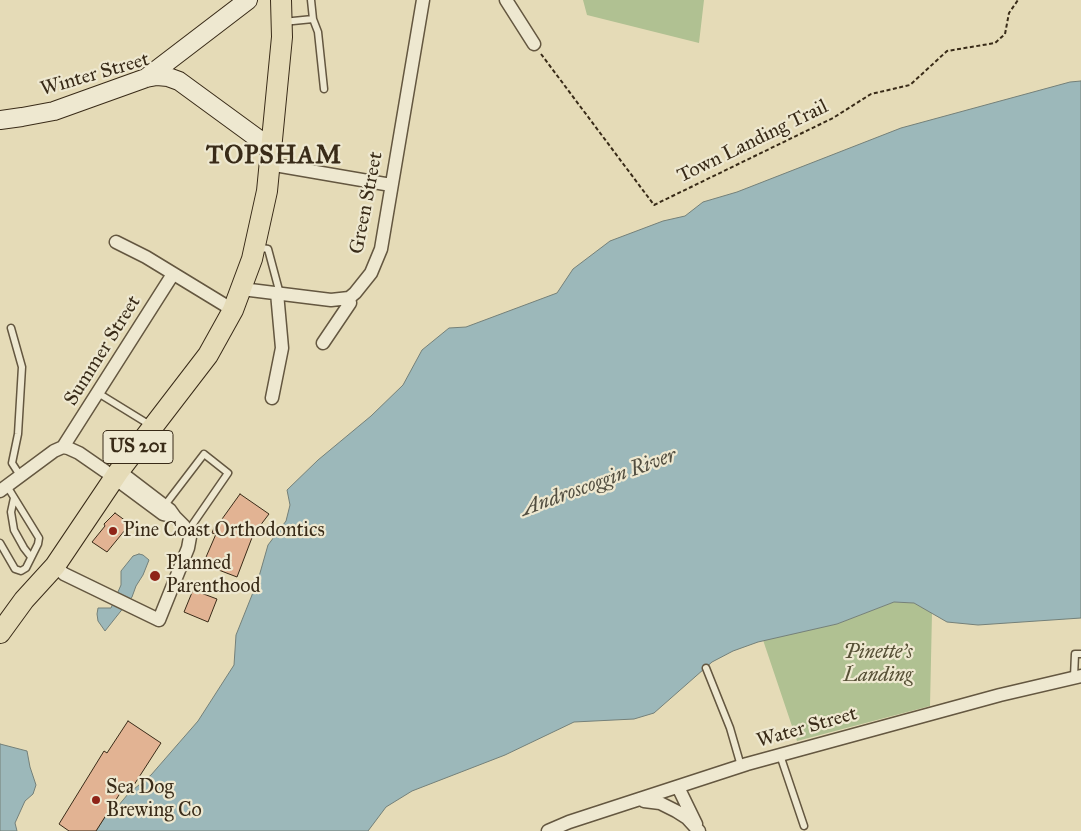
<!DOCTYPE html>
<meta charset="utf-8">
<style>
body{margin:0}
canvas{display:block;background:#e5dbb7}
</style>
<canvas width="1081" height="831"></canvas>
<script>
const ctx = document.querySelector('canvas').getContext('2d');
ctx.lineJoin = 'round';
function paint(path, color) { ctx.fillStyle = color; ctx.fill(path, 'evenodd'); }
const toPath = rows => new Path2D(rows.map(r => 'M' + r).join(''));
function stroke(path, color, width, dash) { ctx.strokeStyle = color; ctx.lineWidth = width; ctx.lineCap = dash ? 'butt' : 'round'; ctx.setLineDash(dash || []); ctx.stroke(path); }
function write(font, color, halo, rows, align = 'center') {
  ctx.font = font + ' "IM FELL Great Primer",serif'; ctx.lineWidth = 4.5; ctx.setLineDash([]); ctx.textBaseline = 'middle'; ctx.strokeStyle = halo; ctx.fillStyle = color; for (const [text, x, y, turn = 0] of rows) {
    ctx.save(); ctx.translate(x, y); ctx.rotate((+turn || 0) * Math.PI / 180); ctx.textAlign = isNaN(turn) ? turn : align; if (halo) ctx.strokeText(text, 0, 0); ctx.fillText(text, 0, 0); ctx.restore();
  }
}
paint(toPath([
 [583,0,704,0,699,43,587,15],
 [894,602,914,603,932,613,930,706,797,741,763,640,837,624]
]), '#b0c192');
const water = toPath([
 [1081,81,1081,618,978,625,947,622,914,603,894,602,837,624,758,642,733,651,712,662,654,713,634,719,574,722,505,755,412,791,386,807,368,831,96,831,106,815,113,812,128,794,151,775,198,721,234,665,236,635,258,580,268,545,286,521,290,505,287,490,318,460,371,416,403,385,422,350,449,328,466,327,557,293,573,269,610,241,663,221,685,216,703,202,737,192,901,128,1070,82,1081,81],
 [139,554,143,555,149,560,143,575,136,586,132,597,105,631,98,621,97,614,98,608,111,608,121,585,121,571,133,556,139,554],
 [0,744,27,751,30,767,36,785,33,794,25,801,15,823,17,831,0,831,0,744]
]);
paint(water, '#9cb8ba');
stroke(water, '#748079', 1);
const building = toPath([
 [240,494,269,514,253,535,237,577,203,564,216,534,212,533,215,525,217,526,240,494],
 [115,513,130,524,107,552,92,542,105,526,104,524,115,513],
 [193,590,217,599,208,622,184,612,193,590],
 [128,721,161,743,132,788,126,784,96,831,69,831,59,824,104,751,107,753,128,721]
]);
paint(building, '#e2b393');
stroke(building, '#392b18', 1);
const lane = toPath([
 [311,0,313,19,318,32,324,89],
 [283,22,313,19],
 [256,247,268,249,280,294],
 [11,328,22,367,18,434,12,463,21,477],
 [98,393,150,425],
 [14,498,11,512,14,530,24,548,31,557],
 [165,505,204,454,228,473,188,531],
 [0,543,15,569,21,571,26,568,38,544,39,538,7,486],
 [706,668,730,728,741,766],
 [1074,677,1075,654,1081,654],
 [780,755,804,826]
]);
const street = toPath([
 [506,0,534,44],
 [269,164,391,185],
 [116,242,146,257,233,310],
 [242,289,331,300,349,298,355,293,371,273,381,249,423,0],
 [323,343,350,303,349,298],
 [272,398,282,348,277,293],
 [63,447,173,274],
 [0,491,54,451,63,447,68,448,79,453,105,471,163,514,175,517],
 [55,566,64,574,159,620,188,548,190,537,184,526,175,517,170,510,119,471],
 [678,787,696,824],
 [644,801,660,803,676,811,687,818,699,831],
 [548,831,569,822,747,764,1000,695,1081,676]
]);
const secondary = toPath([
 [146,78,248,0],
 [0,120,22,117,54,111,146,78,157,76,168,77,179,81,257,138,271,146]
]);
const primary = toPath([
 [0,633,24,600,55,566,119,471,208,355,233,310,252,259,267,191,282,37,281,0]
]);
stroke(lane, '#645740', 9);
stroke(street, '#645740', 15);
stroke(secondary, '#392b18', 20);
stroke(primary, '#392b18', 22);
stroke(toPath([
 [541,54,654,205,833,118,871,94,910,85,947,51,995,43,1005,34,1009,13,1018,0]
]), '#392b18', 2, [4, 2.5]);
stroke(lane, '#eee8d0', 6);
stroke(street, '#eee8d0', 12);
stroke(secondary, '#eee8d0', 18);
stroke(primary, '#e5dbb7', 20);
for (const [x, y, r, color] of [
 [113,531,5,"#8f2418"],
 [155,576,6,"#8f2418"],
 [96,800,5,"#8f2418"]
]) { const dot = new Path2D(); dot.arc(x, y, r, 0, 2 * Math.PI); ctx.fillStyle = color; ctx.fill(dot); stroke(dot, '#eee8d0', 2); }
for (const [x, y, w] of [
 [138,447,70]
]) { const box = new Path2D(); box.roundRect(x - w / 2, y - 16.5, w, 33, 4); ctx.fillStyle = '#eee8d0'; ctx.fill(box); stroke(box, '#392b18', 1); }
write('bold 19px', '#392b18', null, [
 ["US 201",138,447]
]);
write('20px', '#392b18', '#eee8d0', [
 ["Winter Street",95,75,-16],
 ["Town Landing Trail",753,142,-26],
 ["Green Street",367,203,-79],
 ["Summer Street",103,351,-58],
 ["Water Street",807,728,-16]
]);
write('20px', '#392b18', '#eee8d0', [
 ["Pine Coast Orthodontics",123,531],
 ["Planned",166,564],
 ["Parenthood",166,587],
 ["Sea Dog",106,788],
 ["Brewing Co",106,811]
], 'left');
write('italic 20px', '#575036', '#eee8d0', [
 ["Pinette’s",878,653],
 ["Landing",878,676]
]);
write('italic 21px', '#524e40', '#eee8d0', [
 ["Androscoggin River",599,483,-20]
]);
ctx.letterSpacing = '1px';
write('bold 25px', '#392b18', '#eee8d0', [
 ["TOPSHAM",274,157]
]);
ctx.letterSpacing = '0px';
</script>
